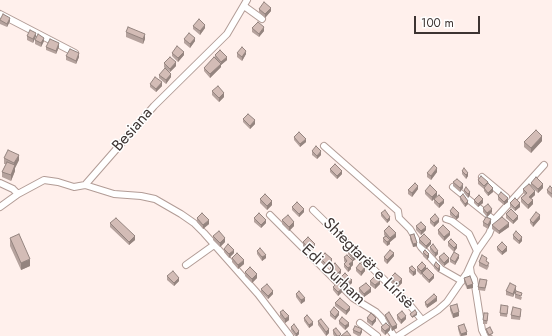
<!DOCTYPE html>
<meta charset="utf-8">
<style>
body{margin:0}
#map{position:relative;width:552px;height:336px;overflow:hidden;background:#fff0ec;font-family:Jost,sans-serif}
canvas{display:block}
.scale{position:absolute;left:414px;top:16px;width:66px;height:18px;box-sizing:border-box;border:2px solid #3d3432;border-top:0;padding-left:5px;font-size:12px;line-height:14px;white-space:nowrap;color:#3d3432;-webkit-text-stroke:3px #fff;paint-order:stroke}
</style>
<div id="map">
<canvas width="552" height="336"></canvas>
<div class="scale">100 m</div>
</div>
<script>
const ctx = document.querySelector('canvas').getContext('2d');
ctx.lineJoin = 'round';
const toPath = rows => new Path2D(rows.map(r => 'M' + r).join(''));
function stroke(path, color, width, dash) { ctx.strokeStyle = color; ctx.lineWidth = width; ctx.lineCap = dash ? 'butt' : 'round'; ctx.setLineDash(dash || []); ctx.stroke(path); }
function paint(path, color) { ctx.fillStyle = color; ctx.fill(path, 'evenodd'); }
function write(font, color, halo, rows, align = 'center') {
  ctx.font = font + ' Jost,sans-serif'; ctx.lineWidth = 3; ctx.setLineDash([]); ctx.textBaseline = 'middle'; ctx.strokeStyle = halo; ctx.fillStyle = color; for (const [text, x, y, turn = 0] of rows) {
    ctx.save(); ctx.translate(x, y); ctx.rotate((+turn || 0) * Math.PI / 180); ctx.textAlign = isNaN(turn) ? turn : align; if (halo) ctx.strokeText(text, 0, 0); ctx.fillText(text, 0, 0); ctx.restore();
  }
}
const minor = toPath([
 [244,6,262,19],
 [0,14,75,53],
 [324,146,398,211,399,218,410,229,421,247,441,269,462,281],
 [482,177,506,197],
 [0,183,13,189,18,194],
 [85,185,114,194,141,196,155,199,181,214,194,223,204,233,258,294,290,336],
 [453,187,494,220],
 [0,207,18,194,44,180,58,182,74,187,85,185,154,106,227,34,247,0],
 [313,210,409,304,422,320],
 [270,215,353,298,376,312,381,317,394,336],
 [446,219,452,221,469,234,477,251],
 [186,265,214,245],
 [470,267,471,274,474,279,482,330,485,336],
 [360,323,377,336],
 [398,336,438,310,447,302,467,273,477,251,489,234,495,219,544,165]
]);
stroke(minor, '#b29c96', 8);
stroke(minor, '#fff', 6);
paint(toPath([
 [259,9,271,11,265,18,259,12],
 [0,20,10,21,7,27,0,24],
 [193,26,205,28,200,35,193,29],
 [252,28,264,31,259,37,252,32],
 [126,32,145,39,143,44,126,37],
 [27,36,36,36,33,43,27,40],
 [184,39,195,41,190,48,184,43],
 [35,40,44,41,41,47,35,44],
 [46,47,59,47,56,54,46,50],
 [172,53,184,55,178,62,172,56],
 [237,53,246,54,242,61,237,57],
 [215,55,227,60,221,65,221,67,210,78,204,71,204,68,215,57],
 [66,56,79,57,76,64,66,60],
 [164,63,176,66,170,72,164,67],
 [159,75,171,77,166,84,159,78],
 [150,84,162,86,156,92,150,87],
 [212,91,224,97,219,102,212,95],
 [243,119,255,124,250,129,243,122],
 [294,137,306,142,300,147,294,140],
 [542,141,531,153,524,147,524,142],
 [312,151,321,155,317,159,312,155],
 [4,158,19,160,15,168,15,171,11,181,2,177,2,172,6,164,4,164],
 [330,169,342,174,337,179,330,172],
 [462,171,468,176,466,179,462,174],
 [437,172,431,180,427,177,427,173],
 [478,180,488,184,493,192,488,196,484,191,484,189,478,184],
 [453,182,463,188,460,192,453,186],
 [531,183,543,188,538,193,531,186],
 [552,188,552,198,547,193,547,190],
 [418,189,412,197,408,194,408,190],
 [523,189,535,195,531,199,533,204,528,209,521,202,521,198,525,194,523,193],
 [464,190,470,195,468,198,464,193],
 [425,191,437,196,432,201,425,194],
 [498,196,508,202,504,205,498,200],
 [460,197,468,204,465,207,460,200],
 [260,199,272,205,267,210,260,203],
 [434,199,444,203,439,208,434,203],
 [474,200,483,203,478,207,474,203],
 [510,203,520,207,515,211,510,206],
 [292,207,304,212,299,217,292,210],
 [483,208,492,212,487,217,483,212],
 [450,211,459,217,456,220,450,215],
 [381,213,390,220,387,223,381,216],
 [506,214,518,219,513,224,506,218],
 [197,218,209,224,203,229,197,222],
 [254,218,266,223,261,228,254,222],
 [430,219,439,222,434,227,430,223],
 [540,219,533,227,530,223,530,220],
 [282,220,294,226,289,231,282,224],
 [483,222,491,223,488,229,483,226],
 [110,223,135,240,129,245,110,227],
 [492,225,509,227,499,234,492,229],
 [416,226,426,230,421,235,416,230],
 [438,230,450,235,444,241,438,234],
 [384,231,396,237,390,242,390,241,390,244,387,246,383,242,383,238,385,236,384,235],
 [410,235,417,246,413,247,410,239],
 [513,235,522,241,519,244,513,239],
 [213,236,225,242,220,247,213,240],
 [10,238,30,266,21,270,10,246],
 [419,239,431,244,426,249,419,243],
 [303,242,315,247,309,253,303,246],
 [448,242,457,248,454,252,448,246],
 [430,247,438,254,435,257,430,250],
 [497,247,507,251,502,255,497,250],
 [224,249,234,253,229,258,224,252],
 [257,251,266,258,262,261,257,254],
 [348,251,356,259,353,261,348,254],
 [423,252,429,257,427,260,423,256],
 [394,256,387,264,384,261,384,257],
 [344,257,353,265,351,267,351,269,348,272,344,267,344,264,345,263,344,261],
 [439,257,449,262,444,266,439,261],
 [232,258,244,264,238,269,232,262],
 [320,258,332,263,326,268,320,261],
 [459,258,455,265,450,262,450,259],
 [487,261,489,266,487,270,479,266,479,262],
 [434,265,440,270,438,272,434,268],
 [417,267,426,269,434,278,429,283,422,276,422,274,421,275,417,271],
 [330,268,341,273,336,278,330,272],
 [356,268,365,271,361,276,356,271],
 [409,268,416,274,413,276,409,272],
 [245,272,257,278,252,283,245,276],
 [167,276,179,281,174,286,167,280],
 [340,278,352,283,346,288,340,282],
 [390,278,402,283,397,288,390,281],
 [464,278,473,288,467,289,464,282],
 [370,281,380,284,375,289,370,285],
 [487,283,485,291,478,290,478,287],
 [333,287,344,290,338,296,333,290],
 [359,288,371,292,364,297,359,292],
 [261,289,273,294,268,299,261,292],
 [516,290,513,297,506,295,506,291],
 [296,294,305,301,301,304,296,297],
 [515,294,522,297,521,300,515,298],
 [437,301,427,308,425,305,425,302],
 [335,303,350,310,346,315,335,306],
 [450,306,459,316,453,318,450,310],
 [508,310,507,317,500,316,500,313],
 [280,312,289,320,285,323,280,316],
 [330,312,339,315,335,320,330,316],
 [521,313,520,320,511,319,511,315],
 [385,315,397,328,392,331,385,318],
 [397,315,406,319,401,324,397,319],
 [488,317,487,324,483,324,483,320],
 [304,318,313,325,309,328,304,321],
 [367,318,376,321,372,326,367,322],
 [318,321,329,333,326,336,318,325],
 [339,321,349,326,345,330,339,324],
 [458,326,467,335,460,336,458,329],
 [291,327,299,334,297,336,295,336,291,330],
 [381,327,390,330,385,335,381,331],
 [486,329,493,336,488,336,486,332],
 [333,330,341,336,351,336,334,336,333,334],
 [353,330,362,332,360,336,358,336,353,333]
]), '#b5a29d');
paint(toPath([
 [271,8,271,11,265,18,265,14],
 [10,18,10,21,7,27,7,24],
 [205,25,205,28,200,35,200,31],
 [264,27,264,31,259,37,259,34],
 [36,33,36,36,33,43,33,39],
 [145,34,145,39,143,44,143,39],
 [44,38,44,41,41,47,41,43],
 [195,38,195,41,190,48,190,44],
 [59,43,59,47,56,54,56,51],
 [246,51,246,54,242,61,242,57],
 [184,52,184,55,178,62,178,58],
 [79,53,79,57,76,64,76,61],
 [227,57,227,60,221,65,221,62],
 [176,62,176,66,170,72,170,69],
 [221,64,221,67,210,78,210,74],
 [171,74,171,77,166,84,166,80],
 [162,82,162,86,156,92,156,89],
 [224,93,224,97,219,102,219,98],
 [255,120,255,124,250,129,250,126],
 [542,136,542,141,531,153,531,148],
 [306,139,306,142,300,147,300,144],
 [321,151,321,155,317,159,317,156],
 [19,155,19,160,15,168,15,171,11,181,11,175,14,167,14,163],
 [437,168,437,172,431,180,431,176],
 [342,171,342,174,337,179,337,176],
 [468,173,468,176,466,179,466,175],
 [463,184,463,188,460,192,460,188],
 [543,184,543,188,538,193,538,189],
 [418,186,418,189,412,197,412,193],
 [493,188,493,192,488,196,488,193],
 [535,191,535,195,529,200,529,197],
 [437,192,437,196,432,201,432,197],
 [470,192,470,195,468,198,468,194],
 [508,198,508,202,504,205,504,202],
 [483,199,483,203,478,207,478,204],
 [444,200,444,203,439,208,439,204],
 [533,200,533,204,528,209,528,205],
 [272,201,272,205,267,210,267,206],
 [468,201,468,204,465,207,465,204],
 [520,203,520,207,515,211,515,208],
 [304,209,304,212,299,217,299,214],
 [492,209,492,212,487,217,487,213],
 [459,213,459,217,456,220,456,217],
 [540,215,540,219,533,227,533,223],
 [518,216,518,219,513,224,513,221],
 [390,217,390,220,387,223,387,220],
 [439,219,439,222,434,227,434,223],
 [491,219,491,223,488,229,488,225],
 [209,220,209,224,203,229,203,225],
 [266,220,266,223,261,228,261,225],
 [294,222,294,226,289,231,289,227],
 [509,223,509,227,499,234,499,231],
 [426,227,426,230,421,235,421,231],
 [450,232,450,235,444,241,444,237],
 [396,233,396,237,390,242,390,238],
 [135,236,135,240,129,245,129,242],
 [522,237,522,241,519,244,519,241],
 [225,238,225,242,220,247,220,243],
 [390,240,390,244,387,246,387,242],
 [431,241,431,244,426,249,426,246],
 [417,243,417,246,413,247,413,244],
 [315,244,315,247,309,253,309,249],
 [457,245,457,248,454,252,454,248],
 [507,247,507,251,502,255,502,252],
 [234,250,234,253,229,258,229,254],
 [438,251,438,254,435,257,435,253],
 [394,253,394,256,387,264,387,260],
 [429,254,429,257,427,260,427,256],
 [266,255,266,258,262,261,262,257],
 [356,255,356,259,353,261,353,258],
 [459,255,459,258,455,265,455,262],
 [449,258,449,262,444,266,444,263],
 [30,259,30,266,21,270,21,263],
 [332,259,332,263,326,268,326,264],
 [244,260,244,264,238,269,238,265],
 [353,261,353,265,351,267,351,269,348,272,348,268,349,264],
 [426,266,426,269,422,273,421,275,421,271],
 [440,266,440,270,438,272,438,269],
 [365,267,365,271,361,276,361,272],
 [341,270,341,273,336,278,336,275],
 [416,270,416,274,413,276,413,272],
 [257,274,257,278,252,283,252,279],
 [434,275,434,278,429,283,429,280],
 [179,278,179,281,174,286,174,283],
 [402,279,402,283,397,288,397,284],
 [352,280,352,283,346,288,346,285],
 [380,281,380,284,375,289,375,285],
 [473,284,473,288,467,289,467,286],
 [516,286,516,290,513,297,513,294],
 [344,287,344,290,338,296,338,292],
 [371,288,371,292,364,297,364,294],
 [273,291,273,294,268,299,268,296],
 [437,297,437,301,427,308,427,305],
 [305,298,305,301,301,304,301,300],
 [350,307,350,310,346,315,346,311],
 [339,312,339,315,335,320,335,317],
 [459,312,459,316,453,318,453,314],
 [417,313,417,315,412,318,412,317],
 [289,316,289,320,285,323,285,319],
 [406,316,406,319,401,324,401,320],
 [376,318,376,321,372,326,372,322],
 [313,322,313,325,309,328,309,325],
 [349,323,349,326,345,330,345,326],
 [397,325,397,328,392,331,392,327],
 [390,327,390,330,385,335,385,331],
 [329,329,329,333,326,336,326,332],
 [362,329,362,332,360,336,360,333],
 [299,331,299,334,297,336,296,336,296,334],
 [467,332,467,335,461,336,461,334]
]), '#94847f');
const building = toPath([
 [264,2,271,8,265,14,259,9,264,2],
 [3,14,10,18,7,24,0,20,3,14],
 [199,19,205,25,200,31,193,26,199,19],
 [258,22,264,27,259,34,252,28,258,22],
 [128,27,145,34,143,39,126,32,128,27],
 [30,30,36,33,33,39,27,36,30,30],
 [189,33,195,38,190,44,184,39,189,33],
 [38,34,44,38,41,43,35,40,38,34],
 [50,39,59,43,56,51,46,47,50,39],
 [177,46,184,52,178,58,172,53,177,46],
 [242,47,246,51,242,57,237,53,242,47],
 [70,49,79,53,76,61,66,56,70,49],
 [220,50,227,57,221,62,215,55,220,50],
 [170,57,176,62,170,69,164,63,170,57],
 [214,57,221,64,210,74,204,68,214,57],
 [165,68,171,74,166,80,159,75,165,68],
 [155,77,162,82,156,89,150,84,155,77],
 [218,86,224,93,219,98,212,91,218,86],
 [248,114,255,120,250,126,243,119,248,114],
 [536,130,542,136,531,148,524,142,536,130],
 [299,132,306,139,300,144,294,137,299,132],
 [316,146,321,151,317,156,312,151,316,146],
 [8,150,19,155,14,163,4,158,8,150],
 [7,162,15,165,11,175,2,172,7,162],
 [335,164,342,171,337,176,330,169,335,164],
 [434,165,437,168,431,176,427,173,434,165],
 [464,168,468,173,466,175,462,171,464,168],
 [481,176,488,182,484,186,478,180,481,176],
 [536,177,543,184,538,189,531,183,536,177],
 [457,179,463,184,460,188,453,182,457,179],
 [415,183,418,186,412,193,408,190,415,183],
 [488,183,493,188,488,193,484,188,488,183],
 [529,184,535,191,529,197,533,200,528,205,521,198,527,193,523,189,529,184],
 [430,185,437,192,432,197,425,191,430,185],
 [550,186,552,188,552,194,547,190,550,186],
 [466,187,470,192,468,194,464,190,466,187],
 [501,192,508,198,504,202,498,196,501,192],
 [265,194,272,201,267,206,260,199,265,194],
 [463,194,468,201,465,204,460,197,463,194],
 [439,195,444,200,439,204,434,199,439,195],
 [479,195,483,199,478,204,474,200,479,195],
 [515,198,520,203,515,208,510,203,515,198],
 [297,202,304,209,299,214,292,207,297,202],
 [488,204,492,209,487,213,483,208,488,204],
 [453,207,459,213,456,217,450,211,453,207],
 [511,209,518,216,513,221,506,214,511,209],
 [385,210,390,217,387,220,381,213,385,210],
 [536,212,540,215,533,223,530,220,536,212],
 [202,213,209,220,203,225,197,218,202,213],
 [259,213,266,220,261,225,254,218,259,213],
 [435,214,439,219,434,223,430,219,435,214],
 [288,215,294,222,289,227,282,220,288,215],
 [486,217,491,219,488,225,483,222,486,217],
 [502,217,509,223,499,231,492,225,502,217],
 [116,218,135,236,129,242,110,223,116,218],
 [421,222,426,227,421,231,416,226,421,222],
 [443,225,450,232,444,237,438,230,443,225],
 [389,226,396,233,390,238,384,231,389,226],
 [219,231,225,238,220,243,213,236,219,231],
 [516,231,522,237,519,241,513,235,516,231],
 [19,234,30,259,21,263,10,238,19,234],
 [414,234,417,243,413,244,410,235,414,234],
 [424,234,431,241,426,246,419,239,424,234],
 [386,236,390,240,387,242,383,238,386,236],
 [308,237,315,244,309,249,303,242,308,237],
 [451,239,457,245,454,248,448,242,451,239],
 [502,242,507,247,502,252,497,247,502,242],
 [228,244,234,250,229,254,224,249,228,244],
 [433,244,438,251,435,253,430,247,433,244],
 [260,248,266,255,262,257,257,251,260,248],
 [351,248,356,255,353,258,348,251,351,248],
 [390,250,394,253,387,260,384,257,390,250],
 [425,250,429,254,427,256,423,252,425,250],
 [454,252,459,255,455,262,450,259,454,252],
 [237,253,244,260,238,265,232,258,237,253],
 [325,253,332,259,326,264,320,258,325,253],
 [444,253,449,258,444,263,439,257,444,253],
 [347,255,353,261,349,264,351,266,348,268,344,264,347,261,344,257,347,255],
 [482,255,487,258,486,261,489,263,487,266,479,262,482,255],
 [422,262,426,266,421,271,417,267,422,262],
 [436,262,440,266,438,269,434,265,436,262],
 [335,263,341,270,336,275,330,268,335,263],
 [360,263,365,267,361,272,356,268,360,263],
 [412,266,416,270,413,272,409,268,412,266],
 [250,267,257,274,252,279,245,272,250,267],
 [427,268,434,275,429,280,422,273,427,268],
 [173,271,179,278,174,283,167,276,173,271],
 [345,273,352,280,346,285,340,278,345,273],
 [395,273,402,279,397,284,390,278,395,273],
 [375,276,380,281,375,285,370,281,375,276],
 [470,276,473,284,467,286,464,278,470,276],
 [480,279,487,280,485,288,478,287,480,279],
 [339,281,344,287,338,292,333,287,339,281],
 [366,283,371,288,364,294,359,288,366,283],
 [510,283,516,286,513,294,506,291,510,283],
 [267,284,273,291,268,296,261,289,267,284],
 [299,291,305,298,301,300,296,294,299,291],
 [516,291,522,293,521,296,515,294,516,291],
 [434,294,437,297,427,305,425,302,434,294],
 [340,298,350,307,346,311,335,303,340,298],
 [457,304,459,312,453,314,450,306,457,304],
 [501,305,508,306,507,314,500,313,501,305],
 [334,307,339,312,335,317,330,312,334,307],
 [513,307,521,309,520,317,511,315,513,307],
 [283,310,289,316,285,319,280,312,283,310],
 [415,310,417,313,412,317,410,314,415,310],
 [402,311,406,316,401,320,397,315,402,311],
 [389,312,397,325,392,327,385,315,389,312],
 [371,313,376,318,372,322,367,318,371,313],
 [484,313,488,313,487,321,483,320,484,313],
 [307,315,313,322,309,325,304,318,307,315],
 [342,317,349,323,345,326,339,321,342,317],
 [321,319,329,329,326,332,318,321,321,319],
 [386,323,390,327,385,331,381,327,386,323],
 [294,324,299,331,296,334,291,327,294,324],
 [464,324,467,332,461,334,458,326,464,324],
 [355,326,362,329,360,333,353,330,355,326],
 [490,327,493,333,489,335,486,329,490,327],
 [336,328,341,334,339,336,337,336,333,330,336,328],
 [347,331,351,336,341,336,347,331]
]);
paint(building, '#d3bcb6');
stroke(building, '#94847f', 1);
write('16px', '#3d3432', '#fff', [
 ["Besiana",133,130,-49],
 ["Shtegtarët e Lirisë",368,264,45],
 ["Edi Durham",333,275,43]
]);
</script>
